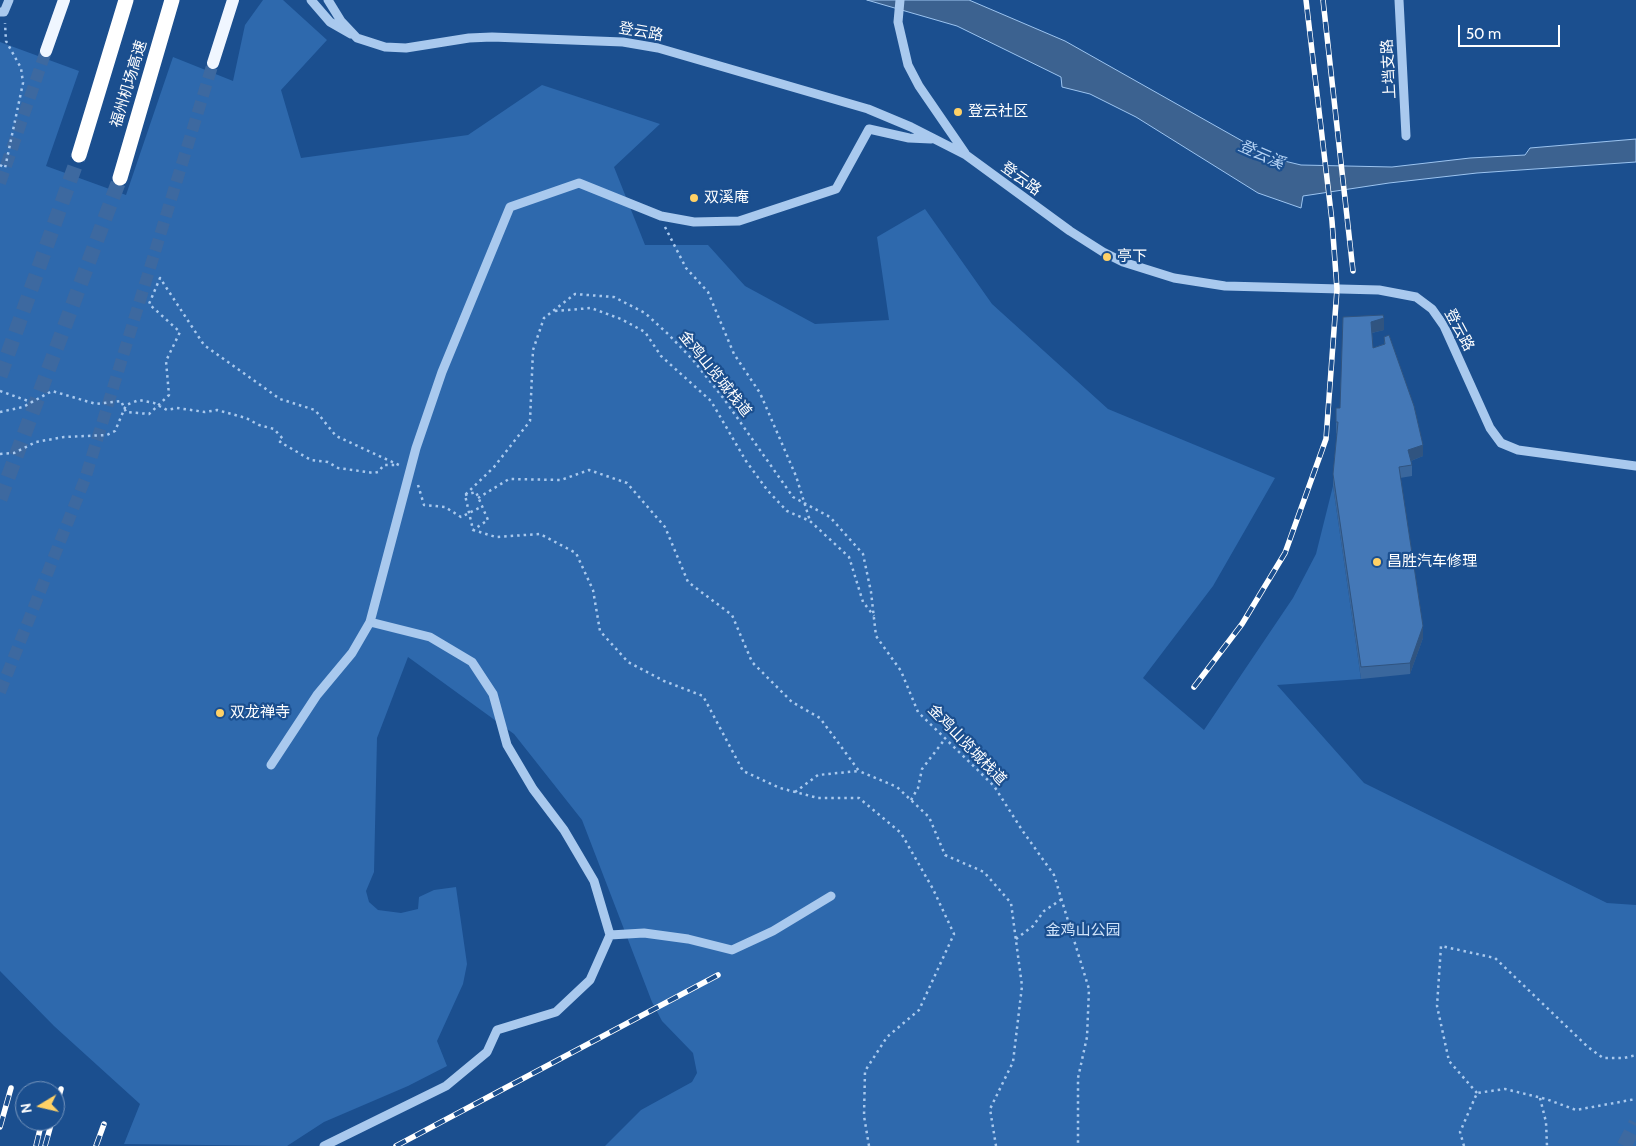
<!DOCTYPE html>
<meta charset="utf-8">
<style>
body{margin:0}
#map{position:relative;width:1636px;height:1146px;overflow:hidden;background:#1b4f8f;font-family:Cabin,sans-serif}
canvas{display:block}
.north{position:absolute;left:15px;top:1081px;width:50px;height:50px;box-sizing:border-box;background:#1b4f8f;border:1px solid #7695bc;border-radius:50%;rotate:261deg;font-size:14px;font-weight:700;line-height:20px;text-align:center;color:#fff}
.north::after{content:'';display:block;margin:auto;width:18px;height:22px;background:#ffd166;clip-path:polygon(50% 0,100% 100%,50% 72%,0 100%)}
.scale{position:absolute;left:1458px;top:25px;width:102px;height:22px;box-sizing:border-box;border:2px solid #fff;border-top:0;padding-left:6px;font-size:15px;line-height:18px;white-space:nowrap;color:#fff;-webkit-text-stroke:4px #1b4f8f;paint-order:stroke}
</style>
<div id="map">
<canvas width="1636" height="1146"></canvas>
<div class="north">N</div>
<div class="scale">50 m</div>
</div>
<script>
const ctx = document.querySelector('canvas').getContext('2d');
ctx.lineJoin = 'round';
function paint(path, color) { ctx.fillStyle = color; ctx.fill(path, 'evenodd'); }
const toPath = rows => new Path2D(rows.map(r => 'M' + r).join(''));
function stroke(path, color, width, dash) { ctx.strokeStyle = color; ctx.lineWidth = width; ctx.lineCap = dash ? 'butt' : 'round'; ctx.setLineDash(dash || []); ctx.stroke(path); }
function write(font, color, halo, rows, align = 'center') {
  ctx.font = font + ' Cabin,"Noto Sans SC",sans-serif'; ctx.lineWidth = 4.5; ctx.setLineDash([]); ctx.textBaseline = 'middle'; ctx.strokeStyle = halo; ctx.fillStyle = color; for (const [text, x, y, turn = 0] of rows) {
    ctx.save(); ctx.translate(x, y); ctx.rotate((+turn || 0) * Math.PI / 180); ctx.textAlign = isNaN(turn) ? turn : align; if (halo) ctx.strokeText(text, 0, 0); ctx.fillText(text, 0, 0); ctx.restore();
  }
}
paint(toPath([
 [263,0,283,0,327,40,281,90,301,158,468,135,542,85,660,124,614,167,645,245,708,245,745,286,815,324,889,320,877,237,925,209,992,304,1108,409,1275,478,1213,586,1143,678,1204,730,1293,598,1316,554,1333,486,1361,679,1277,685,1364,783,1607,903,1636,905,1636,1146,605,1146,641,1110,692,1082,697,1073,693,1053,662,1021,652,1002,582,820,514,734,408,657,377,738,374,872,366,891,369,902,378,910,401,913,418,909,419,897,434,890,456,887,467,964,463,984,437,1041,447,1066,408,1086,324,1122,287,1146,124,1144,140,1104,54,1026,0,971,0,42,79,71,46,166,126,195,173,57,233,81,245,25]
]), '#2e69ad');
const water = toPath([
 [867,0,969,0,1065,41,1260,151,1276,159,1301,165,1392,167,1470,158,1525,155,1530,148,1636,139,1636,162,1477,173,1389,183,1303,196,1301,208,1258,193,1136,117,1090,94,1062,87,1061,77,957,26,867,0]
]);
paint(water, '#3c6290');
stroke(water, '#9cc4f0', 1);
stroke(toPath([
 [0,183,46,51],
 [0,692,85,479,213,63]
]), '#3d69a0', 12, [12, 6]);
stroke(toPath([
 [0,376,79,155],
 [0,499,120,178],
 [1624,1146,1636,1123]
]), '#3d69a0', 15, [15, 8]);
stroke(toPath([
 [0,165,5,168,23,83,21,68,6,41,5,23],
 [665,227,686,268,708,292,734,354,760,393,796,476,810,521],
 [555,311,591,308,621,319,645,332,661,356,711,401,746,461,768,491,787,511,810,521,849,557,863,602,874,616],
 [0,391,31,402],
 [0,412,23,407,52,391,96,404,121,401,126,412,149,414,169,395,166,361,180,332,149,304,160,278,204,345,280,399,315,410,336,436,401,466],
 [0,454,14,453,36,442,64,437,107,435,115,431,126,405,139,400,154,403,167,410,177,408,205,412,217,410,246,418,259,425,274,429,283,439,280,442,311,460,328,462,338,468,374,473,378,472,384,465,396,465],
 [418,485,424,505,445,507,461,517,483,506],
 [465,495,476,492,488,520,473,530],
 [478,498,509,479,561,480,589,470,627,483,665,527,688,582,732,615,752,662,792,702,820,718,859,771,897,787,929,817,945,855,984,872,1011,903,1022,986,1013,1062,990,1109,996,1146],
 [795,792,818,775,859,771],
 [911,800,918,788,922,769,945,739],
 [1016,939,1033,926,1044,911,1062,899],
 [1540,1098,1546,1122,1547,1146]
]), '#a9c9ee', 2.5, [2.5, 4]);
stroke(toPath([
 [311,0,330,22,351,34],
 [328,0,341,21,357,38,385,47,406,48,469,38,492,37,623,42,658,48,868,109,911,127,966,155,1070,231,1103,252,1123,262,1174,278,1225,286,1379,290,1416,297,1432,309,1444,326,1490,428,1501,443,1518,450,1636,466],
 [900,0,898,22,908,65,919,86,965,153],
 [1399,0,1406,136],
 [0,12,4,12,9,0],
 [370,622,416,448,442,372,510,207,579,183,661,216,694,222,739,221,836,189,869,129,909,138,931,139],
 [271,765,317,695,352,653,370,622,430,637,472,662,493,694,507,745,533,789,564,830,594,881,610,935,590,980,556,1012,497,1030,487,1052,446,1086,324,1146],
 [610,935,644,933,688,939,732,950,773,931,831,896]
]), '#a9c9ee', 9);
stroke(toPath([
 [46,51,64,0],
 [213,63,233,0]
]), '#f0f6ff', 12);
stroke(toPath([
 [79,155,126,0],
 [120,178,172,0]
]), '#fff', 15);
const rail = toPath([
 [1323,0,1353,271],
 [1194,687,1242,624,1285,553,1326,439,1337,289,1332,221,1306,0],
 [50,1091,51,1088],
 [55,1110,61,1089],
 [0,1127,11,1088],
 [36,1146,42,1121],
 [45,1146,52,1121],
 [96,1146,104,1124],
 [396,1146,718,975]
]);
stroke(rail, '#fff', 5.5);
stroke(rail, '#1b4f8f', 4, [11]);
stroke(toPath([
 [1477,1093,1449,1061,1437,1006,1441,946,1495,958,1588,1047,1603,1058,1624,1058,1636,1055],
 [869,1146,864,1116,865,1071,887,1037,919,1010,954,934,933,889,901,833,859,798,818,798,780,788,743,771,703,696,664,681,628,662,600,631,593,590,576,553,540,534,496,537,473,530,465,495,494,467,530,421,533,350,544,318,575,294,614,297,645,313,668,334,693,360,724,399,793,497,830,517,863,554,871,592,876,636,901,671,918,712,994,786,1022,830,1054,875,1089,989,1087,1037,1078,1078,1078,1146],
 [1464,1146,1460,1132,1477,1093,1505,1089,1546,1099,1576,1110,1636,1099]
]), '#a9c9ee', 2.5, [2.5, 4]);
paint(toPath([
 [1343,317,1384,330,1372,333,1373,348,1384,344,1384,337,1423,456,1411,461,1412,465,1412,476,1400,478,1423,638,1410,674,1361,679,1333,486,1333,474,1337,434,1336,433,1336,408,1340,408]
]), '#3a679d');
paint(toPath([
 [1384,318,1384,330,1371,333,1371,322],
 [1423,445,1423,456,1408,462,1408,450],
 [1423,626,1423,638,1410,674,1410,663]
]), '#305480');
const building = toPath([
 [1383,315,1384,318,1371,322,1373,348,1385,344,1384,337,1389,335,1414,406,1423,445,1408,450,1412,465,1399,467,1423,626,1410,663,1361,667,1333,474,1338,422,1336,422,1336,408,1340,408,1343,317,1383,315]
]);
paint(building, '#4478b7');
stroke(building, '#305480', 1);
for (const [x, y, r, color] of [
 [958,112,5,"#ffd166"],
 [694,198,5,"#ffd166"],
 [1107,257,5,"#ffd166"],
 [1377,562,5,"#ffd166"],
 [220,713,5,"#ffd166"]
]) { const dot = new Path2D(); dot.arc(x, y, r, 0, 2 * Math.PI); ctx.fillStyle = color; ctx.fill(dot); stroke(dot, '#1b4f8f', 2); }
write('15px', '#fff', '#1b4f8f', [
 ["登云路",641,32,10],
 ["上垱支路",1389,69,-93],
 ["福州机场高速",129,84,-73],
 ["登云路",1021,179,36],
 ["登云路",1459,330,62],
 ["金鸡山览城栈道",715,374,51],
 ["金鸡山览城栈道",967,745,46]
]);
write('15px', '#fff', '#1b4f8f', [
 ["登云社区",968,112],
 ["双溪庵",704,198],
 ["亭下",1117,257],
 ["昌胜汽车修理",1387,562],
 ["双龙禅寺",230,713]
], 'left');
write('15px', '#cfe3fa', '#1b4f8f', [
 ["金鸡山公园",1083,931]
]);
write('italic 16px', '#b5d3f5', '#1b4f8f', [
 ["登云溪",1261,155,24]
]);
</script>
